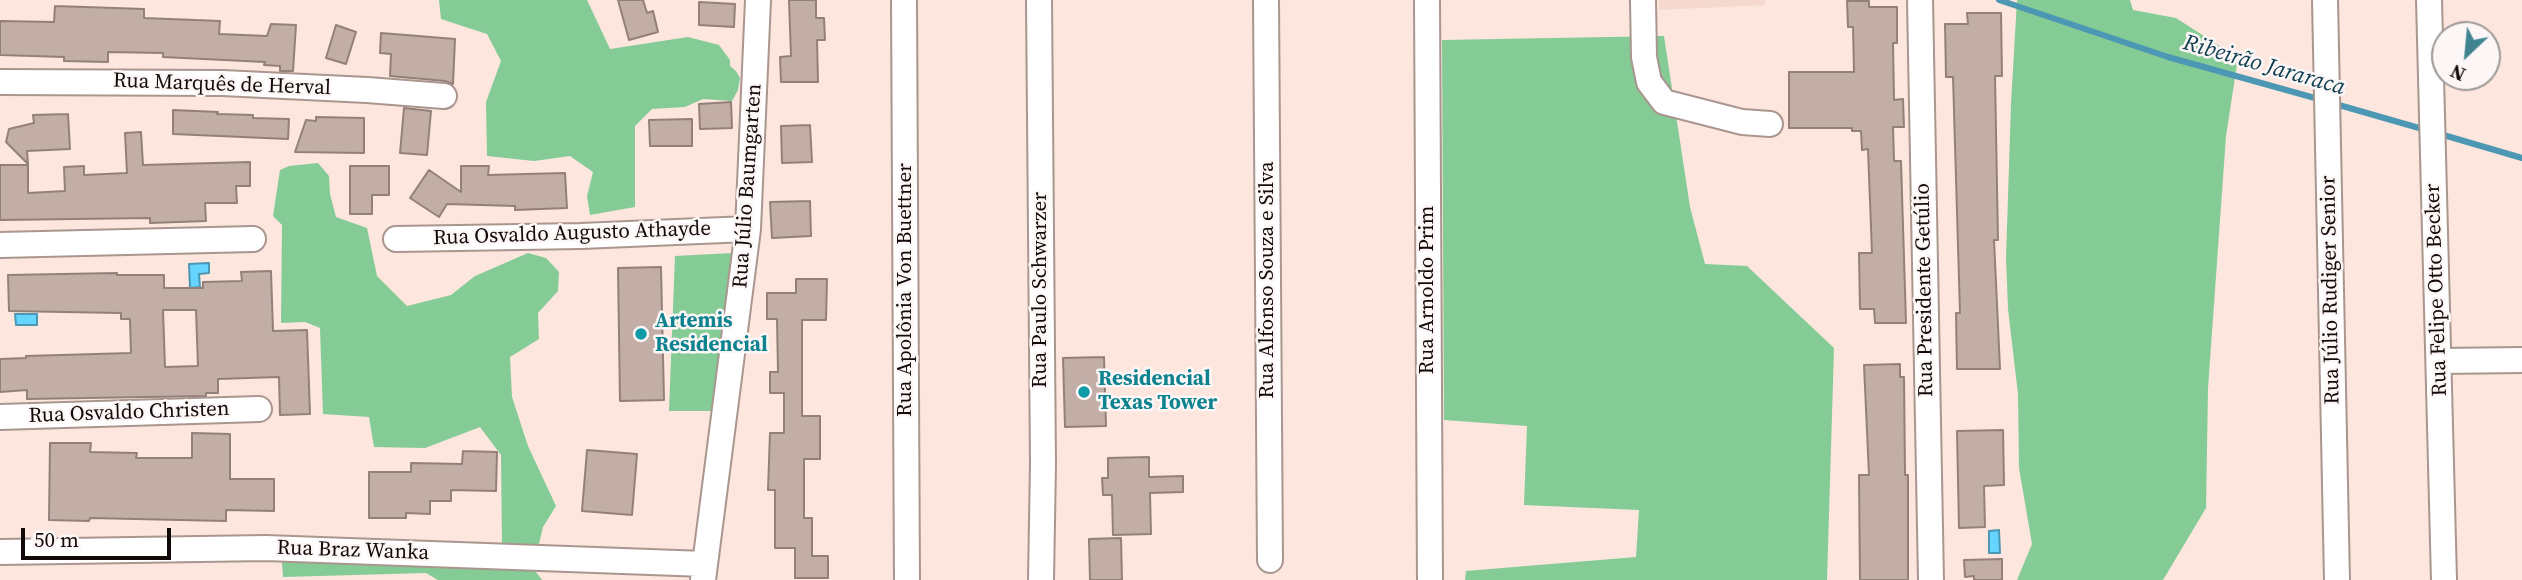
<!DOCTYPE html>
<meta charset="utf-8">
<style>
body{margin:0}
#map{position:relative;width:2522px;height:580px;overflow:hidden;background:#fce6de;font-family:"Source Serif 4",serif}
canvas{display:block}
.north{position:absolute;left:2431px;top:21px;width:70px;height:70px;box-sizing:border-box;background:#fcf7f6;border:2px solid #9e9897;border-radius:50%;rotate:206deg;font-size:19px;font-weight:700;line-height:28px;text-align:center;color:#110a08}
.north::after{content:'';display:block;margin:auto;width:24px;height:32px;background:#408492;clip-path:polygon(50% 0,100% 100%,50% 72%,0 100%)}
.scale{position:absolute;left:21px;top:528px;width:150px;height:32px;box-sizing:border-box;border:4px solid #110a08;border-top:0;padding-left:9px;font-size:21px;line-height:24px;white-space:nowrap;color:#110a08;-webkit-text-stroke:5px #fcf7f6;paint-order:stroke}
</style>
<div id="map">
<canvas width="2522" height="580"></canvas>
<div class="north">N</div>
<div class="scale">50 m</div>
</div>
<script>
const ctx = document.querySelector('canvas').getContext('2d');
ctx.lineJoin = 'round';
function paint(path, color) { ctx.fillStyle = color; ctx.fill(path, 'evenodd'); }
const toPath = rows => new Path2D(rows.map(r => 'M' + r).join(''));
function stroke(path, color, width, dash) { ctx.strokeStyle = color; ctx.lineWidth = width; ctx.lineCap = dash ? 'butt' : 'round'; ctx.setLineDash(dash || []); ctx.stroke(path); }
function write(font, color, halo, rows, align = 'center') {
  ctx.font = font + ' "Source Serif 4",serif'; ctx.lineWidth = 5; ctx.setLineDash([]); ctx.textBaseline = 'middle'; ctx.strokeStyle = halo; ctx.fillStyle = color; for (const [text, x, y, turn = 0] of rows) {
    ctx.save(); ctx.translate(x, y); ctx.rotate((+turn || 0) * Math.PI / 180); ctx.textAlign = isNaN(turn) ? turn : align; if (halo) ctx.strokeText(text, 0, 0); ctx.fillText(text, 0, 0); ctx.restore();
  }
}
paint(toPath([
 [1659,0,1765,0,1765,5,1659,10]
]), '#f6d9ce');
paint(toPath([
 [439,0,587,0,610,49,688,37,719,45,730,60,730,66,736,71,740,78,738,90,732,101,703,99,685,107,652,109,635,126,635,207,590,215,587,196,593,172,570,156,534,161,487,156,486,102,501,61,487,34,441,19],
 [2017,0,2130,0,2133,10,2176,18,2238,58,2226,136,2208,388,2206,508,2163,580,2017,580,2032,544,2019,468,2018,394,2008,309,2006,258,2011,104],
 [1664,36,1690,207,1705,264,1747,266,1834,348,1827,580,1465,580,1466,571,1636,557,1639,510,1524,505,1527,426,1444,420,1442,40],
 [318,163,329,176,330,194,336,217,367,228,377,276,407,306,451,295,475,276,528,253,546,258,559,272,558,291,538,313,539,339,510,357,512,397,528,446,556,506,543,527,537,552,502,548,501,455,480,427,425,448,374,447,369,417,323,414,320,328,305,322,281,323,282,225,273,216,280,170,289,166],
 [733,253,711,411,669,411,675,256],
 [432,561,533,568,542,580,438,580,426,573,283,577,282,562]
]), '#84cb96');
const water = toPath([
 [209,263,209,273,199,274,200,287,190,288,189,264,209,263],
 [15,314,37,314,37,325,16,325,15,314],
 [1999,530,2000,553,1989,553,1989,531,1999,530]
]);
paint(water, '#65d4fe');
stroke(water, '#4c97b4', 2);
stroke(toPath([
 [1999,0,2168,57,2322,100],
 [2332,103,2426,130],
 [2440,134,2522,158]
]), '#4c97b4', 6);
const building = toPath([
 [618,0,643,0,647,13,653,11,658,32,629,40,618,0],
 [789,0,816,0,816,18,824,18,825,40,817,40,818,82,781,82,780,57,791,56,789,0],
 [1847,1,1869,1,1869,7,1897,7,1897,43,1893,43,1894,100,1903,99,1904,127,1893,127,1894,161,1901,161,1906,323,1875,323,1874,309,1860,309,1859,253,1872,253,1868,149,1862,150,1861,131,1852,131,1852,128,1789,128,1789,72,1854,72,1853,27,1848,27,1847,1],
 [699,2,735,4,734,27,699,25,699,2],
 [55,6,144,9,144,18,220,21,219,34,267,36,271,24,296,25,293,71,280,71,280,66,264,65,265,62,163,57,163,53,108,52,108,62,64,61,64,57,0,55,0,21,54,22,55,6],
 [1967,13,2001,13,2002,76,1995,76,1998,240,1994,240,2000,369,1957,369,1956,313,1960,313,1953,77,1946,77,1945,24,1968,24,1967,13],
 [336,25,356,32,346,64,326,58,336,25],
 [381,33,455,39,453,84,445,81,390,76,391,54,380,53,381,33],
 [731,102,732,128,700,129,699,104,731,102],
 [404,108,431,111,427,155,400,153,404,108],
 [173,110,218,112,217,114,253,115,253,118,289,119,288,139,173,134,173,110],
 [68,114,70,149,27,151,28,164,6,142,9,129,34,123,33,115,68,114],
 [316,117,364,118,364,153,295,152,306,120,316,121,316,117],
 [692,119,692,146,650,146,649,120,692,119],
 [810,125,812,162,782,163,781,126,810,125],
 [141,132,143,165,250,162,250,186,236,186,237,203,205,203,206,221,150,223,150,218,0,220,0,165,28,165,28,193,65,191,64,167,84,166,84,175,127,173,125,133,141,132],
 [350,166,389,166,389,195,372,195,372,214,350,214,350,166],
 [461,166,489,166,488,175,565,173,567,208,515,210,515,206,447,204,439,217,410,198,429,170,461,192,461,166],
 [810,201,811,236,772,238,770,202,810,201],
 [661,267,664,400,620,401,618,268,661,267],
 [271,271,273,331,307,330,310,414,280,415,279,377,218,379,218,393,206,393,206,396,27,399,27,390,0,392,0,359,26,358,26,356,131,353,130,319,121,319,121,313,9,311,8,275,117,273,117,275,164,275,164,288,203,288,203,282,242,281,241,272,271,271],
 [163,310,196,310,198,366,165,367,163,310],
 [796,279,827,279,826,320,802,320,802,416,820,416,820,459,804,459,804,518,812,518,812,556,828,556,828,578,795,578,795,548,775,548,775,490,768,490,770,433,784,433,784,393,770,393,770,372,778,372,777,319,767,319,767,293,796,293,796,279],
 [1104,357,1106,426,1065,427,1063,358,1104,357],
 [1900,364,1900,377,1904,377,1905,475,1908,475,1908,580,1860,580,1859,475,1869,475,1864,365,1900,364],
 [2003,430,2004,485,1984,486,1985,527,1959,528,1957,431,2003,430],
 [192,433,230,434,230,479,274,479,274,511,226,510,226,521,90,518,89,521,49,520,50,443,91,443,90,452,137,453,136,458,192,458,192,433],
 [587,450,637,454,632,515,582,511,587,450],
 [463,451,497,452,496,491,451,490,451,501,430,501,430,514,406,513,406,518,369,518,369,472,411,472,411,463,462,464,463,451],
 [1149,457,1149,477,1183,476,1183,492,1150,493,1151,534,1113,535,1112,495,1103,495,1102,478,1108,478,1108,458,1149,457],
 [1121,538,1122,580,1090,580,1089,539,1121,538],
 [2002,559,2002,580,1974,580,1974,576,1965,577,1964,560,2002,559]
]);
paint(building, '#c2aea6');
stroke(building, '#938079', 2);
const minor = toPath([
 [904,0,907,580],
 [1039,0,1043,463,1041,580],
 [1266,0,1270,560],
 [1427,0,1430,580],
 [1643,0,1644,57,1649,82,1664,102,1742,122,1770,124],
 [1920,0,1931,580],
 [2325,0,2337,580],
 [2429,0,2444,580],
 [0,82,223,83,367,90,444,96],
 [396,239,581,236,748,229],
 [0,245,253,239],
 [2439,361,2522,360],
 [0,417,259,409],
 [0,552,266,548,705,564],
 [703,580,748,229,758,0]
]);
stroke(minor, '#a9968e', 28);
stroke(minor, '#fff', 24);
for (const [x, y, r, color] of [
 [641,334,7,"#0f9aa8"],
 [1084,392,7,"#0f9aa8"]
]) { const dot = new Path2D(); dot.arc(x, y, r, 0, 2 * Math.PI); ctx.fillStyle = color; ctx.fill(dot); stroke(dot, '#fcf7f6', 2.5); }
write('21px', '#110a08', '#fcf7f6', [
 ["Rua Marquês de Herval",222,85,2],
 ["Rua Júlio Baumgarten",748,186,-86],
 ["Rua Osvaldo Augusto Athayde",572,234,-2],
 ["Rua Alfonso Souza e Silva",1268,280,-90],
 ["Rua Apolônia Von Buettner",906,290,-90],
 ["Rua Paulo Schwarzer",1041,290,-90],
 ["Rua Arnoldo Prim",1428,290,-90],
 ["Rua Presidente Getúlio",1925,290,-91],
 ["Rua Júlio Rudiger Senior",2331,290,-91],
 ["Rua Felipe Otto Becker",2437,290,-92],
 ["Rua Osvaldo Christen",129,413,-2],
 ["Rua Braz Wanka",353,551,2]
]);
write('bold 21px', '#0d838f', '#fcf7f6', [
 ["Artemis",655,322],
 ["Residencial",655,346],
 ["Residencial",1098,380],
 ["Texas Tower",1098,404]
], 'left');
write('italic 23px', '#0f4052', '#fcf7f6', [
 ["Ribeirão Jararaca",2264,66,16]
]);
</script>
